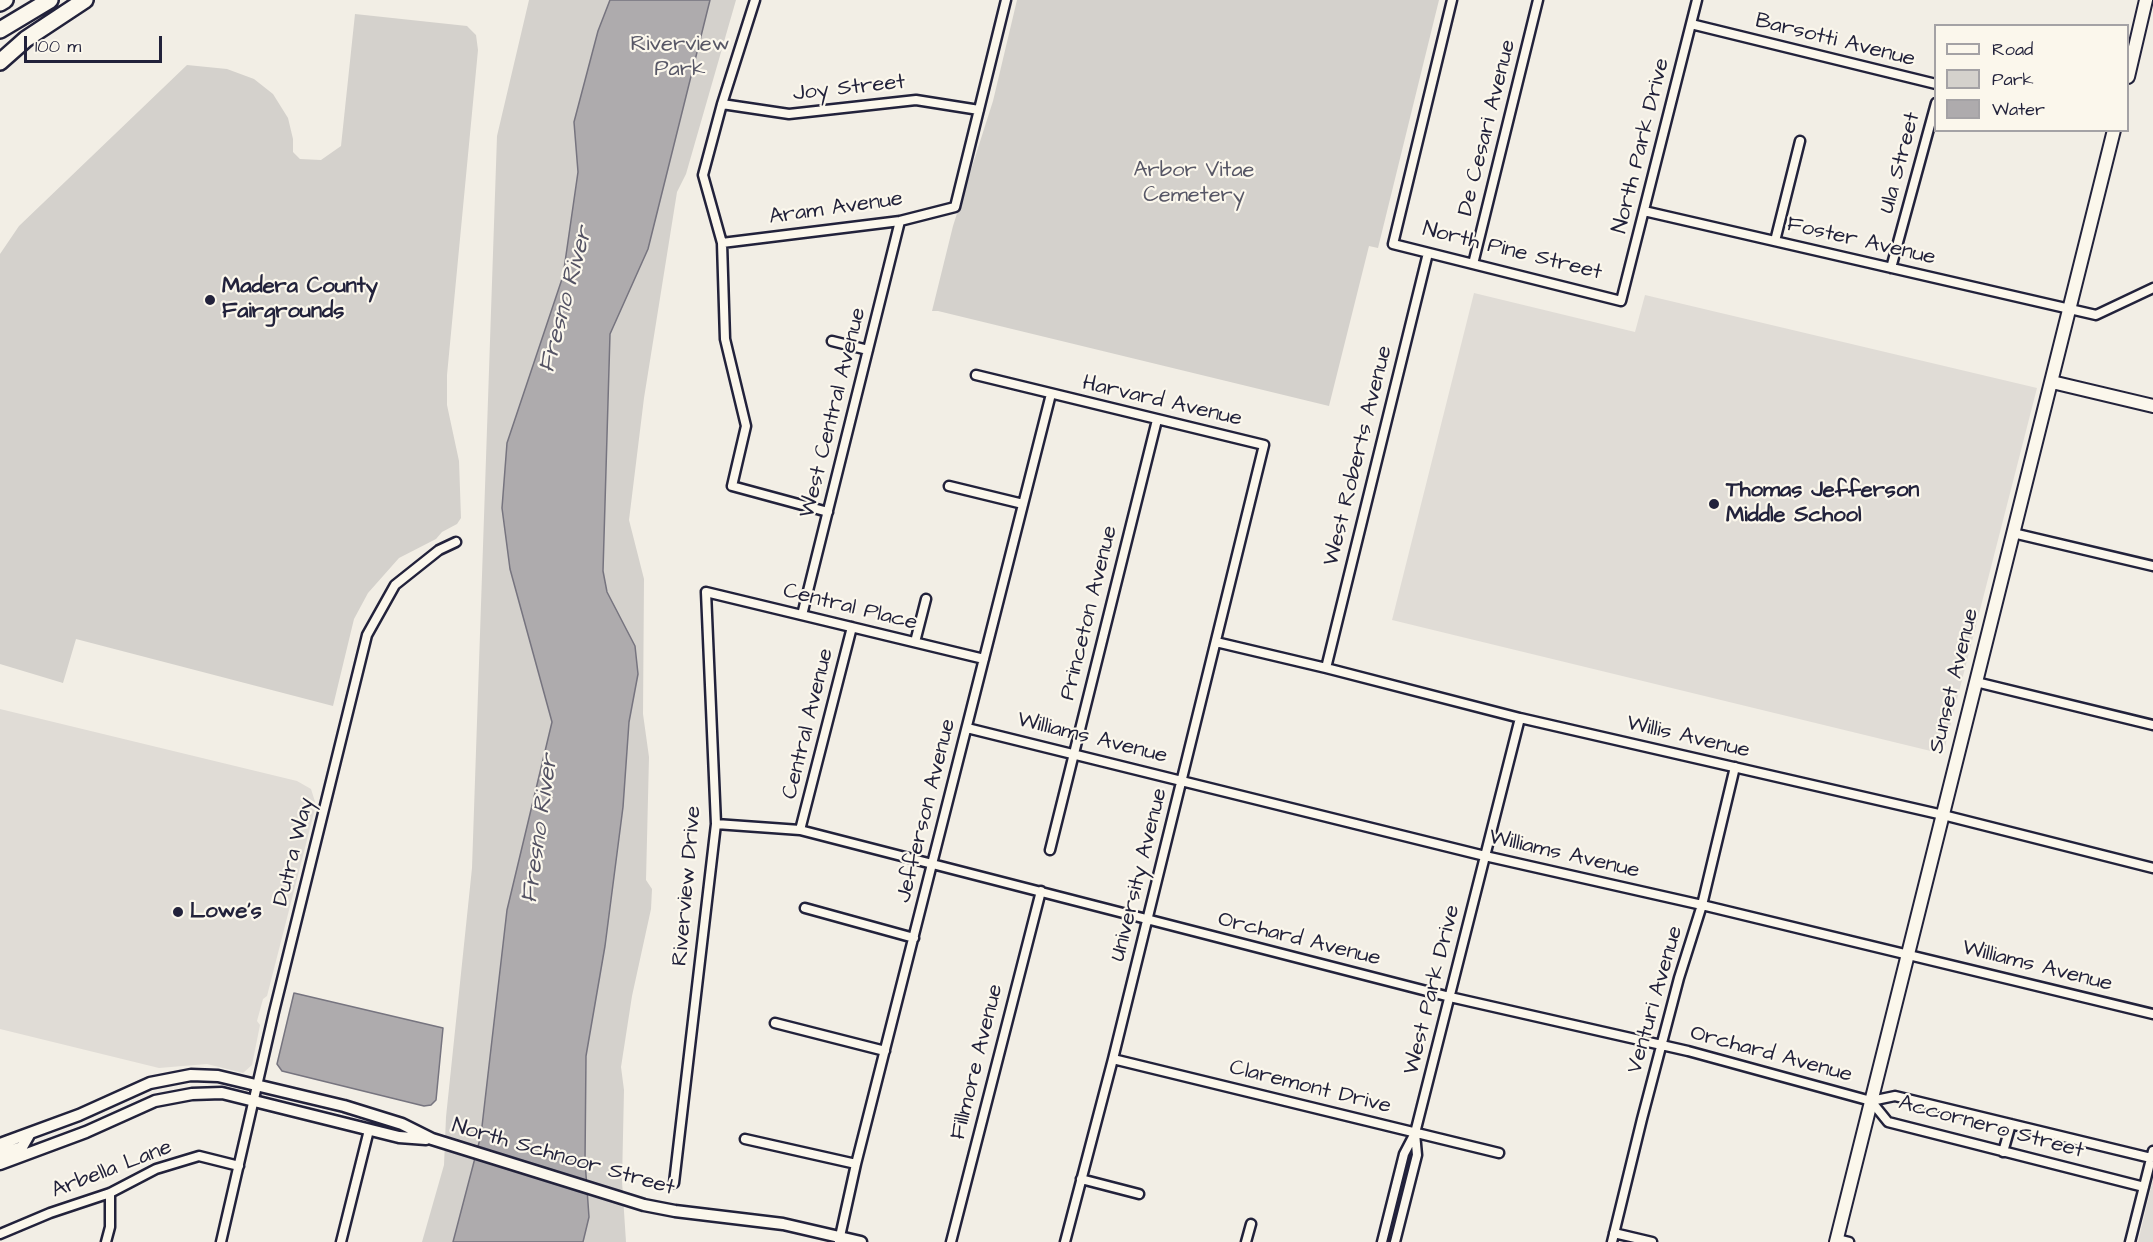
<!DOCTYPE html>
<style>
body{margin:0}
#map{position:relative;width:2153px;height:1242px;overflow:hidden;background:#f2eee5;font-family:"Architects Daughter",sans-serif}
canvas{display:block}
.legend{position:absolute;left:1934px;top:24px;width:195px;height:108px;box-sizing:border-box;background:#fbf7ec;border:2px solid #a4a2a5;margin:0;padding:8px 10px;list-style:none;font-size:18px;color:#22223b}
.legend li{display:flex;align-items:center;gap:12px;height:30px}
.legend b{width:30px;border:2px solid #a4a2a5}
.scale{position:absolute;left:24px;top:36px;width:138px;height:27px;box-sizing:border-box;border:3px solid #22223b;border-top:0;padding-left:8px;font-size:18px;line-height:21px;white-space:nowrap;color:#22223b;-webkit-text-stroke:4px #fbf7ec;paint-order:stroke}
</style>
<div id="map">
<canvas width="2153" height="1242"></canvas>
<ul class="legend">
<li><b style="height:8px;background:#fbf7ec"></b>Road</li>
<li><b style="height:16px;background:#d4d1cc"></b>Park</li>
<li><b style="height:16px;background:#aeabad"></b>Water</li>
</ul>
<div class="scale">100 m</div>
</div>
<script>
const ctx = document.querySelector('canvas').getContext('2d');
ctx.lineJoin = 'round';
function paint(path, color) { ctx.fillStyle = color; ctx.fill(path, 'evenodd'); }
const toPath = rows => new Path2D(rows.map(r => 'M' + r).join(''));
function stroke(path, color, width, dash) { ctx.strokeStyle = color; ctx.lineWidth = width; ctx.lineCap = dash ? 'butt' : 'round'; ctx.setLineDash(dash || []); ctx.stroke(path); }
function write(font, color, halo, rows, align = 'center') {
  ctx.font = font + ' "Architects Daughter",sans-serif'; ctx.lineWidth = 4.5; ctx.setLineDash([]); ctx.textBaseline = 'middle'; ctx.strokeStyle = halo; ctx.fillStyle = color; for (const [text, x, y, turn = 0] of rows) {
    ctx.save(); ctx.translate(x, y); ctx.rotate((+turn || 0) * Math.PI / 180); ctx.textAlign = isNaN(turn) ? turn : align; if (halo) ctx.strokeText(text, 0, 0); ctx.fillText(text, 0, 0); ctx.restore();
  }
}
paint(toPath([
 [1474,293,1635,332,1645,295,2037,388,1943,754,1392,620],
 [0,709,297,781,311,789,316,805,267,996,263,999,257,1021,260,1025,252,1065,243,1073,207,1064,159,1068,0,1029],
 [2153,1179,2153,1242,2138,1242]
]), '#e0dcd6');
paint(toPath([
 [529,0,736,0,686,174,677,192,644,398,629,520,644,579,643,714,649,757,646,880,652,889,651,909,632,996,621,1067,624,1090,622,1181,626,1242,422,1242,444,1165,446,1117,472,868,497,136],
 [1017,0,1439,0,1378,248,1369,246,1329,406,938,311,932,311,953,226,993,101],
 [355,14,467,26,476,35,478,50,447,375,447,405,459,461,461,518,457,524,442,532,436,539,399,558,368,593,354,619,333,706,76,639,63,683,0,664,0,254,19,226,187,65,227,69,254,79,273,94,288,118,293,139,293,152,300,159,321,160,341,146]
]), '#d4d1cc');
const water = toPath([
 [610,0,710,0,648,249,610,334,603,571,607,592,635,646,638,674,629,722,623,807,605,946,586,1056,585,1161,589,1217,583,1242,453,1242,481,1135,507,910,552,722,510,569,502,508,507,443,563,276,578,172,574,122,598,31,610,0],
 [294,993,443,1028,436,1100,431,1105,424,1106,282,1071,277,1064,294,993]
]);
paint(water, '#aeabad');
stroke(water, '#76747f', 1.5);
const minor = toPath([
 [755,0,722,104,703,175,722,243,725,339,746,426,732,486,828,512],
 [1452,0,1393,244,1621,301,1697,0],
 [1691,24,1936,84],
 [722,104,789,114,916,100,979,110],
 [1644,211,2096,315,2153,288],
 [1775,241,1800,141],
 [722,243,900,221,955,207,1006,0],
 [1473,264,1538,0],
 [1891,268,1936,103],
 [832,341,868,350],
 [976,375,1264,445,1113,1059,1065,1242],
 [949,486,1023,504],
 [2013,533,2153,566],
 [802,615,900,221],
 [915,642,926,599],
 [1216,642,1326,668,1520,718,1943,815,2153,868],
 [1326,668,1428,253],
 [1976,682,2153,725],
 [967,728,1485,856,1702,905,2153,1014],
 [716,824,800,830,1450,997,1688,1051,1871,1101,1895,1096,2151,1158],
 [800,830,852,627],
 [1050,850,1157,420],
 [805,908,914,938],
 [775,1023,885,1051],
 [1113,1059,1499,1153],
 [1871,1101,1888,1122,2144,1187],
 [745,1139,856,1164],
 [2003,1152,2011,1124],
 [1081,1179,1139,1194],
 [674,1183,716,824,706,592,984,659],
 [1614,1233,1652,1242],
 [0,1234,50,1213,110,1193,156,1169,199,1156,239,1166],
 [1837,1239,1849,1242],
 [839,1241,856,1164,1051,394],
 [106,1242,110,1227,110,1193],
 [221,1242,274,1012,367,635,395,585,439,550,456,542],
 [341,1242,369,1130],
 [951,1242,1041,891],
 [1246,1242,1251,1224],
 [1382,1242,1404,1154,1415,1133,1520,718],
 [1395,1242,1417,1155,1415,1133],
 [1612,1242,1642,1119,1679,978,1702,905,1735,767],
 [2130,1242,2153,1151]
]);
const tertiary = toPath([
 [0,1144,79,1115,150,1083,191,1075,218,1076,344,1106,402,1124,432,1139,644,1205,675,1211,783,1224,861,1242],
 [0,1154,22,1147,30,1133],
 [0,1164,86,1132,155,1101,192,1094,222,1093,399,1137,426,1139]
]);
const secondary = toPath([
 [2128,77,2146,0],
 [2052,382,2153,406],
 [1836,1242,2114,130]
]);
const motorway = toPath([
 [0,3,5,0],
 [0,30,50,0],
 [0,62,26,39,85,0]
]);
stroke(minor, '#22223b', 13);
stroke(tertiary, '#22223b', 15);
stroke(secondary, '#22223b', 16);
stroke(motorway, '#22223b', 20);
stroke(minor, '#fbf7ec', 8);
stroke(tertiary, '#fbf7ec', 10);
stroke(secondary, '#fbf7ec', 12);
stroke(motorway, '#fbf7ec', 15);
for (const [x, y, r, color] of [
 [210,300,6,"#22223b"],
 [1714,504,6,"#22223b"],
 [178,912,6,"#22223b"]
]) { const dot = new Path2D(); dot.arc(x, y, r, 0, 2 * Math.PI); ctx.fillStyle = color; ctx.fill(dot); stroke(dot, '#fbf7ec', 2); }
write('22px', '#22223b', '#fbf7ec', [
 ["Barsotti Avenue",1835,41,14],
 ["Joy Street",849,89,-6],
 ["De Cesari Avenue",1488,128,-76],
 ["North Park Drive",1642,146,-76],
 ["Ula Street",1901,163,-75],
 ["Aram Avenue",836,209,-8],
 ["Foster Avenue",1861,242,13],
 ["North Pine Street",1512,252,14],
 ["Harvard Avenue",1162,402,13],
 ["West Central Avenue",834,413,-76],
 ["West Roberts Avenue",1359,456,-76],
 ["Central Place",850,608,14],
 ["Princeton Avenue",1090,613,-76],
 ["Sunset Avenue",1955,681,-76],
 ["Central Avenue",809,724,-76],
 ["Willis Avenue",1688,738,13],
 ["Williams Avenue",1092,739,14],
 ["Jefferson Avenue",927,811,-76],
 ["Dutra Way",295,852,-76],
 ["Williams Avenue",1564,855,13],
 ["University Avenue",1140,875,-76],
 ["Riverview Drive",688,886,-85],
 ["Orchard Avenue",1299,940,14],
 ["Williams Avenue",2037,967,14],
 ["West Park Drive",1433,990,-76],
 ["Venturi Avenue",1656,1000,-74],
 ["Orchard Avenue",1771,1055,15],
 ["Fillmore Avenue",978,1062,-76],
 ["Claremont Drive",1310,1088,14],
 ["Accornero Street",1991,1128,15],
 ["North Schnoor Street",563,1158,16],
 ["Arbella Lane",112,1170,-21]
]);
write('22px', '#575766', '#fbf7ec', [
 ["Riverview",680,45],
 ["Park",680,70],
 ["Arbor Vitae",1194,171],
 ["Cemetery",1194,196]
]);
write('bold 22px', '#22223b', '#fbf7ec', [
 ["Madera County",222,287],
 ["Fairgrounds",222,312],
 ["Thomas Jefferson",1726,491],
 ["Middle School",1726,516],
 ["Lowe's",190,912]
], 'left');
write('italic 24px', '#535263', '#fbf7ec', [
 ["Fresno River",567,300,-75],
 ["Fresno River",541,829,-82]
]);
</script>
